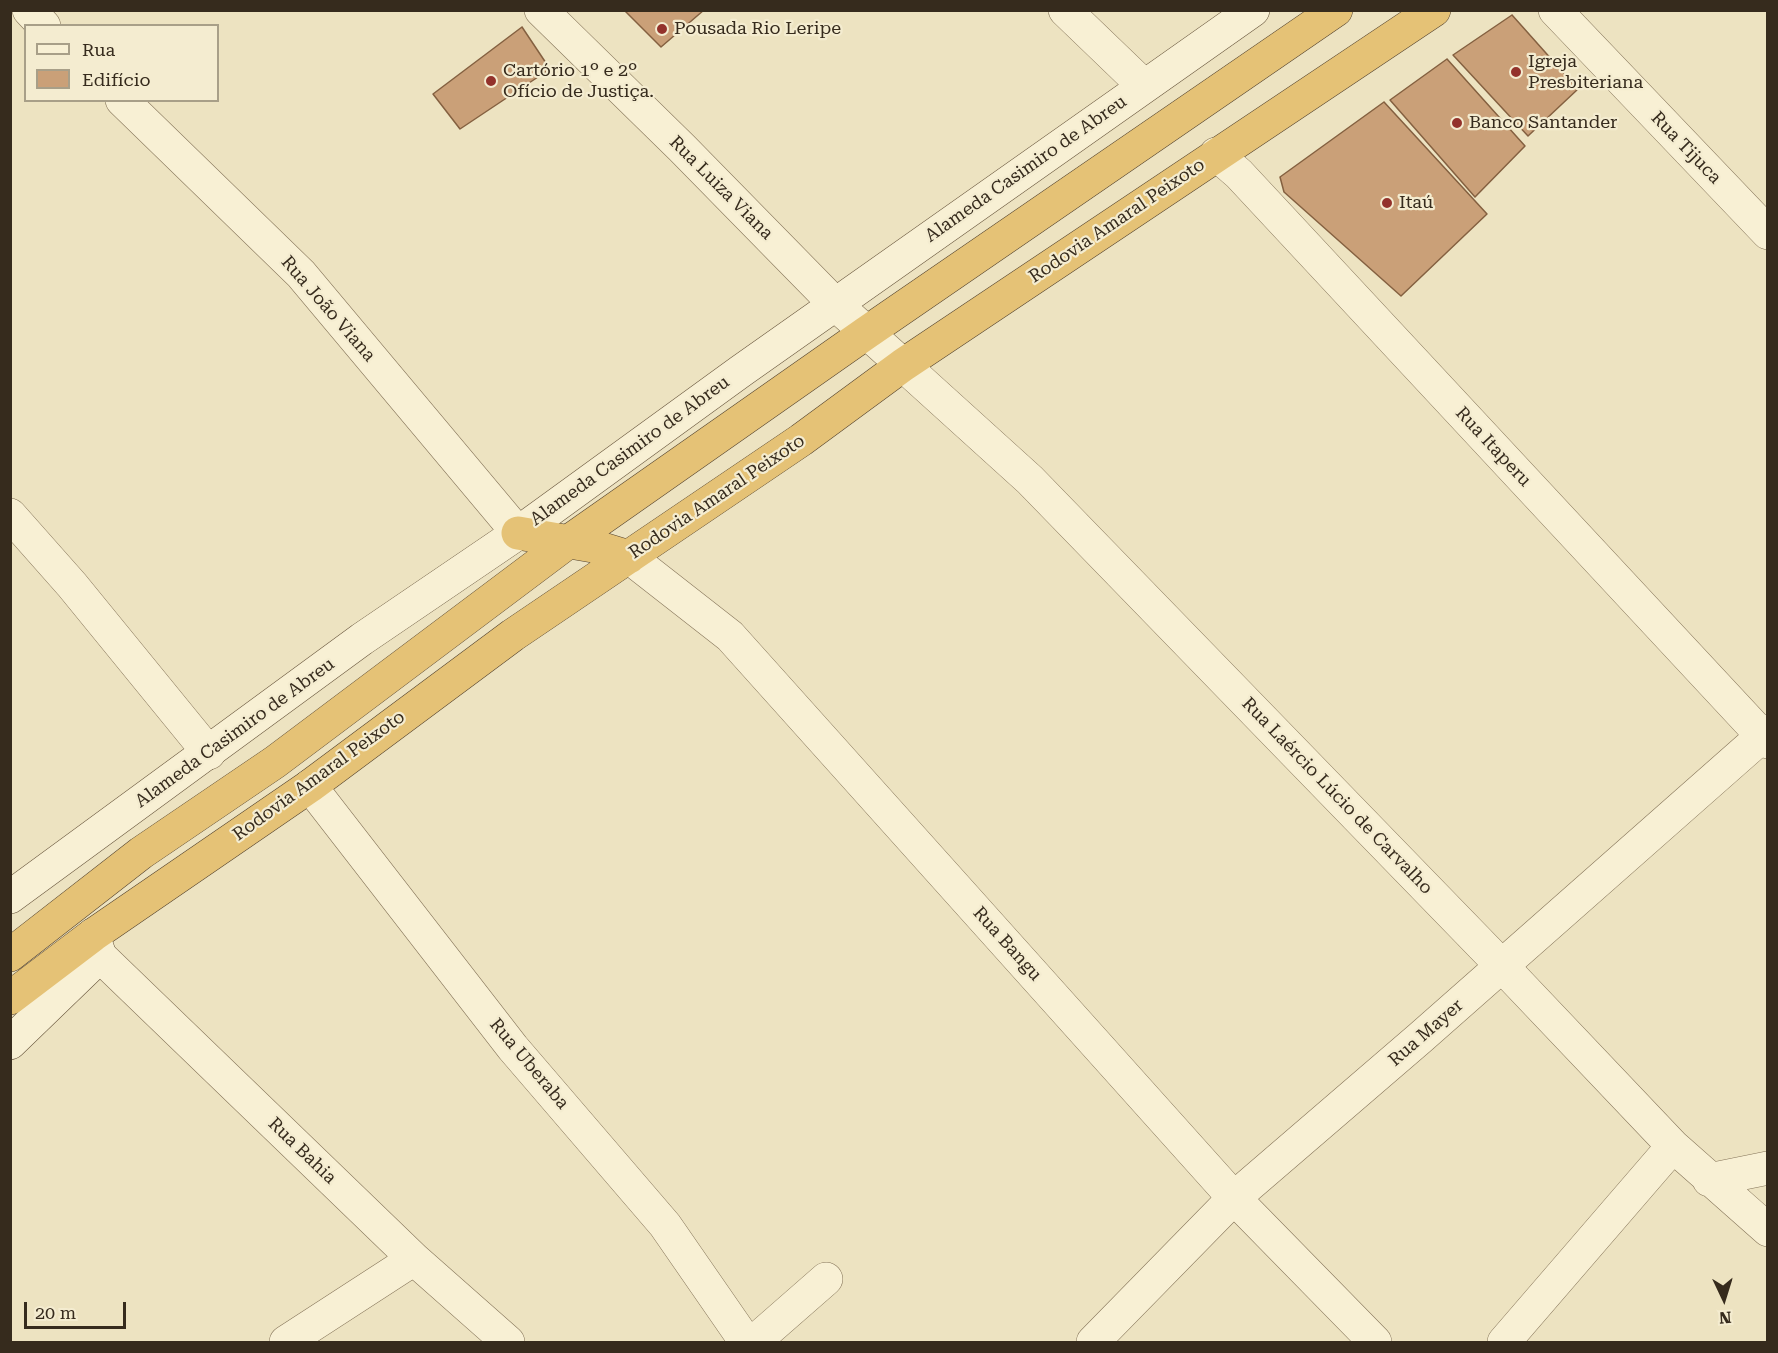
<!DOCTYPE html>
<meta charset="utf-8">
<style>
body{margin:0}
#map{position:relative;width:1778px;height:1353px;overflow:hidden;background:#ede3c1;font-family:"Roboto Serif",serif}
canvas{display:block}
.frame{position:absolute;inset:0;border:12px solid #362b1d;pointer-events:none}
.legend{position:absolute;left:24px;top:24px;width:195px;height:78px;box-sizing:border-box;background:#f4ecd0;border:2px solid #a89f88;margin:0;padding:8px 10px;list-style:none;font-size:18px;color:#362b1d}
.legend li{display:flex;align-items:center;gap:12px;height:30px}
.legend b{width:30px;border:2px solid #a89f88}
.north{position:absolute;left:1694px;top:1269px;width:60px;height:60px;-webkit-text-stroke:4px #f4ecd0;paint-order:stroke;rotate:176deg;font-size:16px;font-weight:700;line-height:24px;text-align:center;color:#362b1d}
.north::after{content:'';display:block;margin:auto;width:21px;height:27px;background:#362b1d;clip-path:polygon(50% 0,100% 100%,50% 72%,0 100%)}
.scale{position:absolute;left:24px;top:1302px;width:102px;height:27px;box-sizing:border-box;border:3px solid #362b1d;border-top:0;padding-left:8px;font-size:18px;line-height:21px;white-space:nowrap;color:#362b1d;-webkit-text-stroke:4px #f4ecd0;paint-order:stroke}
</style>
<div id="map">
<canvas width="1778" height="1353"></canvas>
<div class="frame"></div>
<ul class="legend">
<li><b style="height:8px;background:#f8f0d4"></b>Rua</li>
<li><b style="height:16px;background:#caa078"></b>Edifício</li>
</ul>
<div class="north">N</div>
<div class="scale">20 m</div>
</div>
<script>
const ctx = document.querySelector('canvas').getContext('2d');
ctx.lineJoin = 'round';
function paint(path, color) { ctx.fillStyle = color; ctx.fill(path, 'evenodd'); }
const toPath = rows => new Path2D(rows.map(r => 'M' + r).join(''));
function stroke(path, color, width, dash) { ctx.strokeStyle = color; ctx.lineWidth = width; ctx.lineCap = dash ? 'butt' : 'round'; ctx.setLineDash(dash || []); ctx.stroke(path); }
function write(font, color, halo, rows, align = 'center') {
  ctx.font = font + ' "Roboto Serif",serif'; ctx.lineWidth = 4.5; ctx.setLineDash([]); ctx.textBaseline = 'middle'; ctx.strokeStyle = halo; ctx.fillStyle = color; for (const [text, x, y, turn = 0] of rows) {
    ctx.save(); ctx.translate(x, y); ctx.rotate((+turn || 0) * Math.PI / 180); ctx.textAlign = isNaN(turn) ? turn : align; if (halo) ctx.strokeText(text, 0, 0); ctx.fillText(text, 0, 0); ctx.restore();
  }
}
const building = toPath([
 [624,10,704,10,661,47,624,10],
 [1512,15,1578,89,1528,136,1453,55,1512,15],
 [522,27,550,69,460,129,433,94,522,27],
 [1447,59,1525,146,1475,197,1390,100,1447,59],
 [1384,102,1487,214,1401,296,1284,192,1280,177,1384,102]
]);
paint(building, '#caa078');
stroke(building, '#846040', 1.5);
const minor = toPath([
 [1065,10,1144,86],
 [1555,10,1768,233],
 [1216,154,1239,174,1768,742],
 [903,365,1030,480,1502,966,1673,1146,1768,1230],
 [10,515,72,585,209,753],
 [310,786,513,1048,665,1225,746,1342],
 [100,956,414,1259,508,1342],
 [1709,1180,1768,1168],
 [286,1342,414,1259],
 [754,1342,826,1279],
 [1093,1342,1234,1198],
 [1504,1342,1673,1146]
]);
const tertiary = toPath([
 [29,10,44,26],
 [541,10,682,148,835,304,903,365],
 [122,100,301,274,518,533],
 [629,557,730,636,1234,1198,1375,1342],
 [1234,1198,1420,1038,1768,731]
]);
const secondary = toPath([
 [10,897,362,639,518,533,741,371,1253,10],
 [10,1043,100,956,93,935]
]);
const trunk = toPath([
 [518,533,593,546,629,557],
 [10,955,141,853,275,762,568,542,866,333,1336,10],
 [10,998,93,935,310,786,513,635,801,440,903,365,1434,10]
]);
stroke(minor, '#857459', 34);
stroke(tertiary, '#857459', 34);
stroke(secondary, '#67553c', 34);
stroke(trunk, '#53422e', 34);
stroke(minor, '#f8f0d4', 33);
stroke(tertiary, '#f8f0d4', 33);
stroke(secondary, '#f8f0d4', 33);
stroke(trunk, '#e5c276', 33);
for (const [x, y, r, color] of [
 [662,29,6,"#93322b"],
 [1516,72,6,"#93322b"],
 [491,81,6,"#93322b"],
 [1457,123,6,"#93322b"],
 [1387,203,6,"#93322b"]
]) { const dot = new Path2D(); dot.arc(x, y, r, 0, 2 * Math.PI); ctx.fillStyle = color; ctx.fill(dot); stroke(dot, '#f4ecd0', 2); }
write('18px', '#362b1d', '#f4ecd0', [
 ["Pousada Rio Leripe",674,29],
 ["Igreja",1528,62],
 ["Presbiteriana",1528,83],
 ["Cartório 1º e 2º",503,71],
 ["Ofício de Justiça.",503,92],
 ["Banco Santander",1469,123],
 ["Itaú",1399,203]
], 'left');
write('18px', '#362b1d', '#f4ecd0', [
 ["Rua Tijuca",1686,148,46],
 ["Alameda Casimiro de Abreu",1026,169,-35],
 ["Rua Luiza Viana",721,188,45],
 ["Rodovia Amaral Peixoto",1117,221,-34],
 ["Rua João Viana",328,309,49],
 ["Rua Itaperu",1493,447,47],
 ["Alameda Casimiro de Abreu",630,451,-36],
 ["Rodovia Amaral Peixoto",717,497,-34],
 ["Alameda Casimiro de Abreu",235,733,-36],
 ["Rodovia Amaral Peixoto",319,776,-36],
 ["Rua Laércio Lúcio de Carvalho",1337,796,46],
 ["Rua Bangu",1007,944,48],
 ["Rua Mayer",1426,1033,-41],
 ["Rua Uberaba",529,1064,50],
 ["Rua Bahia",302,1151,44]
]);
</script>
